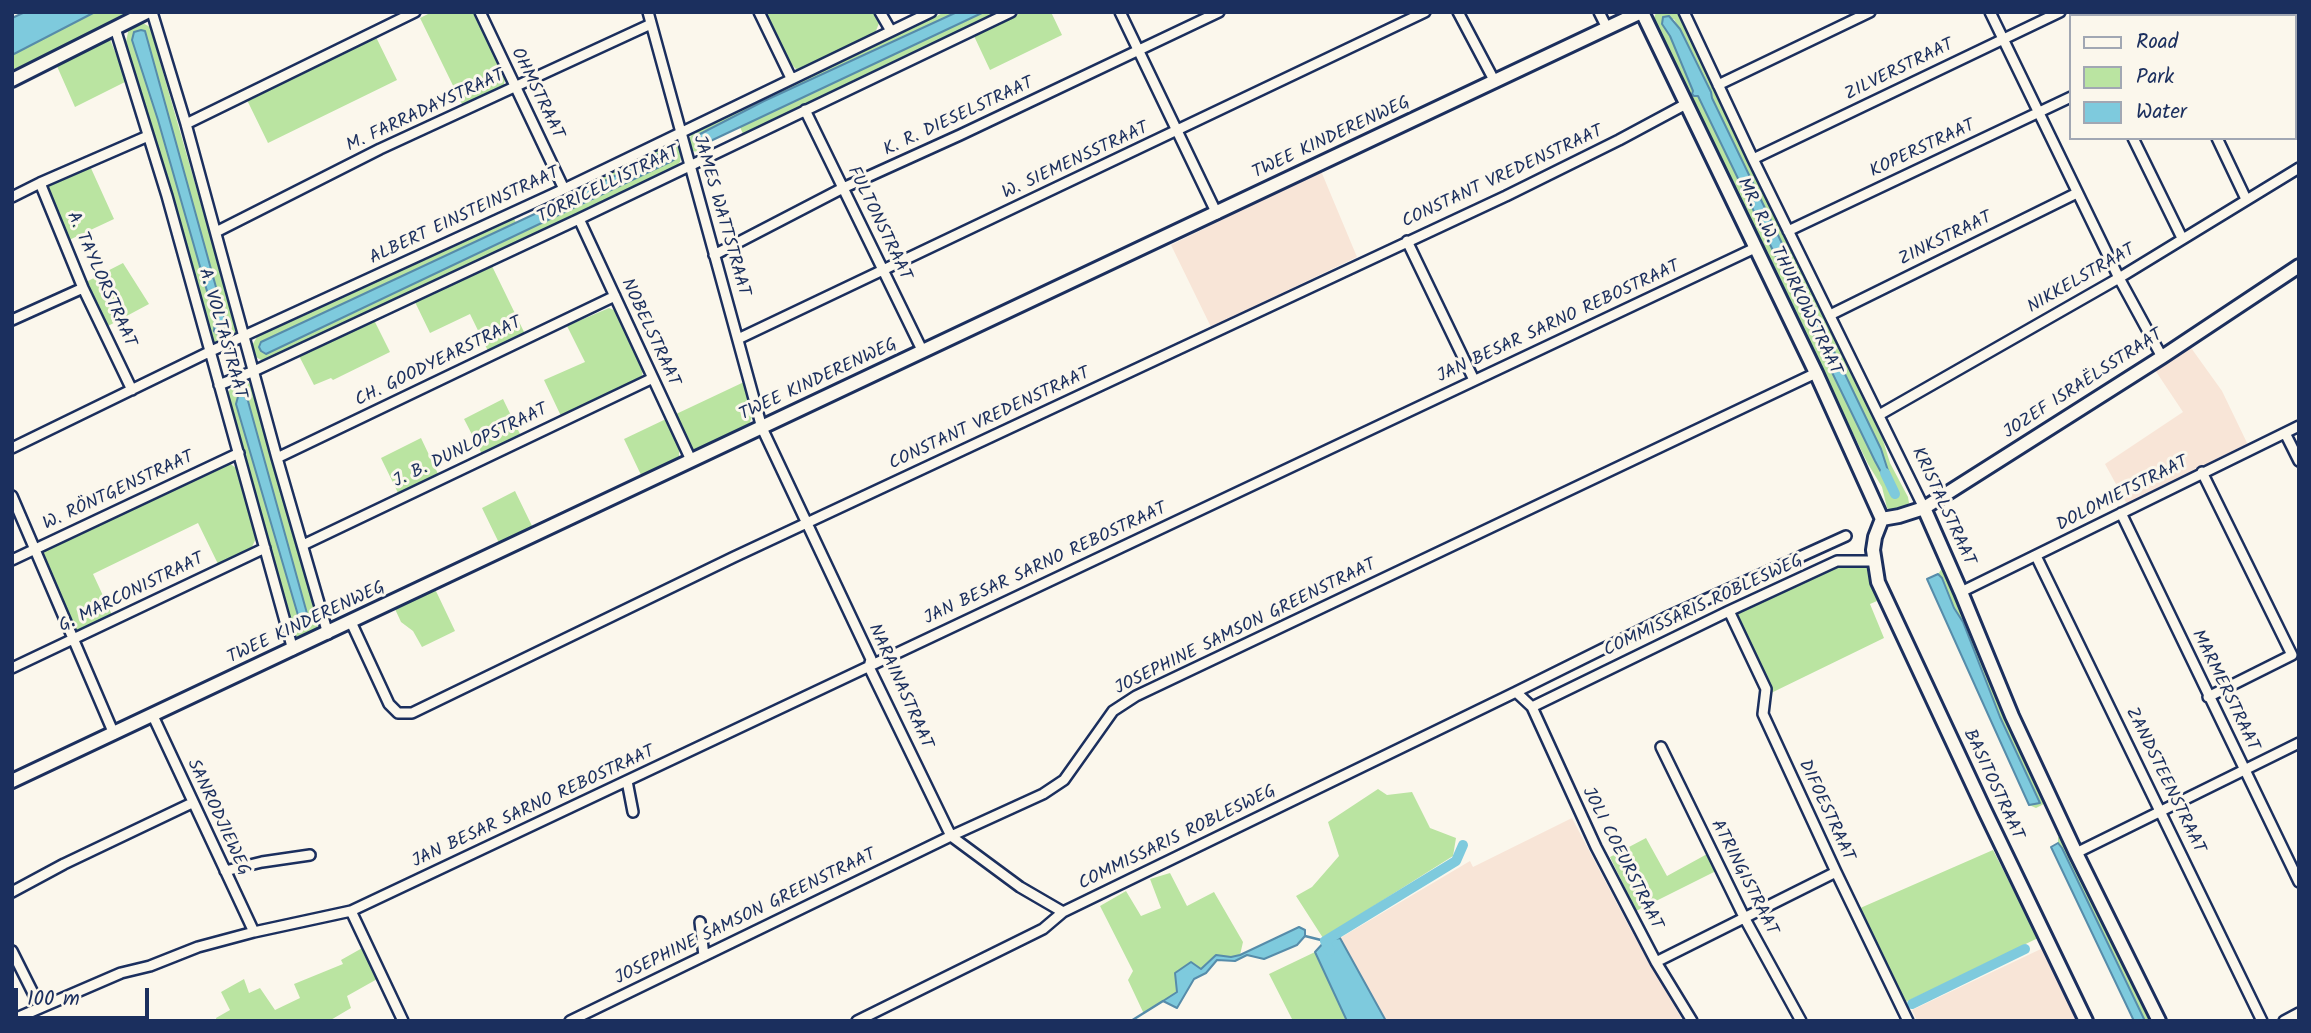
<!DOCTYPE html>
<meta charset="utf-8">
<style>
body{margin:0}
#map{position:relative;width:2311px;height:1033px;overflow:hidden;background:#fbf7ec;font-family:Kalam,sans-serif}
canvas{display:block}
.frame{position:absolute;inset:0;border:14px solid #1b2f5e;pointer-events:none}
.legend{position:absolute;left:2069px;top:14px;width:228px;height:126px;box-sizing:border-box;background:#fbf7ec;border:2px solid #a1a7b3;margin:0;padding:9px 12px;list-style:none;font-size:21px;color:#1b2f5e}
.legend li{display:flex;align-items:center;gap:14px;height:35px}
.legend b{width:35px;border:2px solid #a1a7b3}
.scale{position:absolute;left:14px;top:988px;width:135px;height:32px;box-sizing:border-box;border:4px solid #1b2f5e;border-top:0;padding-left:9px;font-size:21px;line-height:24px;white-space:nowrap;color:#1b2f5e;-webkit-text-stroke:5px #fbf7ec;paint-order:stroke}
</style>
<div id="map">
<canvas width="2311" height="1033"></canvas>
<div class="frame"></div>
<ul class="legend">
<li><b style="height:9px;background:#fbf7ec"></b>Road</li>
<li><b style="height:19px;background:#bae4a1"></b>Park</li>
<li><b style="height:19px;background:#7ecadd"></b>Water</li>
</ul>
<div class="scale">100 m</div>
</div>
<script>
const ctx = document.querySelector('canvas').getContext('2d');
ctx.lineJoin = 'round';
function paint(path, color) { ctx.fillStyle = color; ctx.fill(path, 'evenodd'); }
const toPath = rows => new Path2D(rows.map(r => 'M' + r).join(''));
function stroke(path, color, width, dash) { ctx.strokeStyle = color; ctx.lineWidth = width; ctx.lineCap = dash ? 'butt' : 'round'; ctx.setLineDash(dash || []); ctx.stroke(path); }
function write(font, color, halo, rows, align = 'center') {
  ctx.font = font + ' Kalam,sans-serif'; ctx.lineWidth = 6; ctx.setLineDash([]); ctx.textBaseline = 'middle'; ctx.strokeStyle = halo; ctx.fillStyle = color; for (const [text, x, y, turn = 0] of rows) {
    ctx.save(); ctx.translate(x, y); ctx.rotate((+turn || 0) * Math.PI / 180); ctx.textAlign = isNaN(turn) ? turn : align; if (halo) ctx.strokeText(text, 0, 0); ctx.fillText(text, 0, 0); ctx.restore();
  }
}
paint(toPath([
 [1321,171,1357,257,1211,327,1171,245],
 [2189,345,2222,391,2249,447,2128,506,2105,464,2183,412,2153,367],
 [1572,818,1632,932,1683,1021,1386,1021,1340,938,1470,861,1473,867],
 [2043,948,2078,1021,1917,1021,1912,1010]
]), '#f8e5d7');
paint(toPath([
 [95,12,143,12,12,77,12,55],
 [432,12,476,12,506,77,502,90,464,108,420,18],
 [764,12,875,12,880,21,875,33,871,36,801,69,796,69,788,61],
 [945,12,957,12,764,101,698,135,698,144,702,145,699,152,692,151,688,143,693,130],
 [984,12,1000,12,743,134,740,127],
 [1023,12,1051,12,1062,35,990,70,974,36],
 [1656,12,1679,12,1845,357,1883,440,1890,463,1908,497,1909,503,1905,509,1893,512,1887,508,1882,487,1868,464,1758,240,1653,22],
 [1674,19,1711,92,1712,98,1881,449,1892,483,1888,484,1875,461,1698,96,1692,94,1693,91,1670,36,1662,24],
 [141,22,150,27,236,326,238,334,217,344,210,338,126,42,129,27],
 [135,32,205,251,224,316,229,325,214,325,215,319,158,120,132,40],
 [109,37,127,81,75,107,56,64],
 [376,37,397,80,268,143,247,100],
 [671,142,678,146,681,157,680,162,674,168,263,361,254,356,251,347,257,337,513,216,516,223,261,342,259,347,261,351,593,200,588,189,564,201,562,195],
 [90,166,114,219,67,241,46,195,48,187,54,182],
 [123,263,149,304,108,326,86,282],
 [491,264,525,334,488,351,470,314,430,333,414,300],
 [609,308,616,311,643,367,642,377,561,416,544,380,585,362,567,326],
 [373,318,390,352,333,380,331,378,314,385,298,354],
 [243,381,247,381,253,388,319,620,316,632,300,640,294,637,291,627,228,398,228,392,234,385],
 [245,395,308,617,308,621,303,625,300,622,236,404],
 [744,382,753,414,749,425,700,450,691,449,674,415],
 [503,399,520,434,482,454,464,419],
 [666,419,679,446,679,458,642,477,624,439],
 [421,438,439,476,399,495,381,458],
 [229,463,239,470,257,536,252,547,218,564,198,523,93,574,112,615,80,631,75,632,72,630,41,557,44,548],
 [515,491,533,528,500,545,482,508],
 [1853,566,1868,568,1877,601,1870,604,1884,638,1769,694,1769,687,1735,613,1833,568],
 [1943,567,2047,800,2042,805,2036,808,2029,805,2040,802,2000,717,1963,622,1954,608,1942,578,1938,574],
 [435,589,455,631,422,647,413,631,401,622,395,609],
 [1378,789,1387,795,1412,792,1430,828,1456,838,1453,856,1323,938,1296,896,1312,887,1339,856,1328,822],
 [2058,837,2065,838,2154,1021,2145,1021,2058,843],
 [1646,838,1667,876,1709,853,1718,870,1636,911,1610,857],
 [1993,850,2038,938,1906,1002,1858,909],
 [1170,873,1187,906,1214,892,1243,942,1240,955,1231,957,1216,955,1201,969,1190,963,1175,973,1177,992,1144,1014,1128,980,1133,971,1100,906,1126,891,1141,916,1161,908,1150,879],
 [364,947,379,978,347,996,351,1008,329,1021,217,1021,216,1018,230,1010,221,992,244,979,249,993,260,988,275,1010,300,998,294,984,343,964,341,960],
 [1315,952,1347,1021,1293,1021,1269,974]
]), '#bae4a1');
const water = toPath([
 [25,12,95,12,12,55,12,18,25,12],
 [957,12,984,12,702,145,698,145,695,139,698,135,764,101,957,12],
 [1669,16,1680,29,1711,92,1712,98,1881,449,1892,483,1888,485,1875,461,1698,96,1694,96,1692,94,1693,91,1670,36,1662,24,1663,17,1669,16],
 [141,30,145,31,224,316,229,325,229,330,217,334,214,331,215,319,158,120,132,40,134,32,141,30],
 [667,150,673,152,675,159,672,161,266,354,261,351,259,347,261,342,588,189,667,150],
 [242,392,248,401,308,617,307,625,300,622,236,404,239,393,242,392],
 [1938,574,1942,578,1954,608,1963,622,2000,717,2040,803,2029,805,1991,721,1927,579,1938,574],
 [2058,843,2062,848,2145,1021,2134,1021,2051,847,2058,843],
 [1299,927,1305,930,1305,936,1297,945,1264,959,1247,955,1235,961,1217,960,1206,973,1194,979,1177,1008,1163,1001,1177,992,1175,973,1191,962,1201,969,1216,955,1231,957,1240,955,1299,927],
 [1340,938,1386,1021,1347,1021,1315,952,1325,941,1340,938]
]);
paint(water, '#7ecadd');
stroke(water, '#568caa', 2);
stroke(toPath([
 [1305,936,1325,941],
 [1131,1021,1163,1001]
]), '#568caa', 2.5);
stroke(toPath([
 [1885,473,1895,494],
 [1330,951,1325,941,1456,861,1463,845],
 [1912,1004,2025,949]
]), '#7ecadd', 10);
const street = toPath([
 [152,12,186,124,277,458,328,634],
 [480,12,564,189],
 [648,12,762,428,871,659,869,667,951,836,1020,887,1063,912],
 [759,12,791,78],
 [880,12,891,31],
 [1120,12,1217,214],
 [1458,12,1495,82],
 [1599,12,1607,28],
 [1684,12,1753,159,1924,508],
 [1990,12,2119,278,2162,357],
 [2240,16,2247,12],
 [115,28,167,196,293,650],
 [1718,85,1870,12],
 [805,110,923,352],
 [186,124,415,12],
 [2133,138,2182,238],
 [2217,138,2246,199],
 [1753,159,2060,12],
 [40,183,83,288,132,390],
 [12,197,40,183,148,136],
 [579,219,691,460],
 [1788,231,2071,97],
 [216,232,380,149,651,24],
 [1407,241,1474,380],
 [714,255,843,188,960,135,1219,12],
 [1830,315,2077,193],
 [12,320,83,288],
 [738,339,1425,12],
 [219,385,254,371,579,219,1011,12],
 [1879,415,2119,278,2299,168],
 [2285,433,2299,461],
 [12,448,209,352,564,189,931,12],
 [277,458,615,296],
 [2202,472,2292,655,2208,697],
 [12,496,114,734],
 [2121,513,2299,882],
 [303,545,653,378],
 [2036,556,2262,1021],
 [12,560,239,453],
 [1961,592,2299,426],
 [1729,611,1766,689,1763,714,1836,872,1908,1021],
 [351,622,389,704,398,713,412,713,734,557,1506,196,1619,140,1686,104],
 [12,668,265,548],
 [1516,692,1665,618,1846,536],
 [1532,707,1596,847,1656,962,1692,1021],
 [153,716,254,932],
 [1661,747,1745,919,1801,1021],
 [627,781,633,812],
 [2076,853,2299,743],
 [225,871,262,862,310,855],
 [12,892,64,864,192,803],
 [351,911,1755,248],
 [700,922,704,956],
 [12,951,40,1007],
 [1656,962,1836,872],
 [12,1020,121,973,150,966,198,947,254,932,351,911,403,1021],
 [570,1021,951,836,1043,794,1064,780,1113,711,1136,696,1816,373],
 [857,1021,1043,929,1063,912,1516,692,1532,707,1729,611,1837,561,1874,561],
 [2284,1021,2299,1013]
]);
const secondary = toPath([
 [1642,12,1816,373,1882,519,1875,537,1873,550,1878,582,1984,809,2086,1021],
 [12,80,147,12],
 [1924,508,1961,592,2012,716,2076,853,2159,1021],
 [1882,519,1899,516,1924,508,2162,357,2299,266],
 [12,781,1641,12]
]);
stroke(street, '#1b2f5e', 14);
stroke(secondary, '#1b2f5e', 18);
stroke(street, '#fbf7ec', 9);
stroke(secondary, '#fbf7ec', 12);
write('18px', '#1b2f5e', '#fbf7ec', [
 ["ZILVERSTRAAT",1900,71,-26],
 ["OHMSTRAAT",536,94,64],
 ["M. FARRADAYSTRAAT",426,112,-25],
 ["K. R. DIESELSTRAAT",959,118,-25],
 ["TWEE KINDERENWEG",1332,139,-25],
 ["KOPERSTRAAT",1923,150,-25],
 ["W. SIEMENSSTRAAT",1076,162,-25],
 ["CONSTANT VREDENSTRAAT",1503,178,-25],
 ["TORRICELLISTRAAT",609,186,-26],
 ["JAMES WATTSTRAAT",720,216,74],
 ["ALBERT EINSTEINSTRAAT",465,217,-25],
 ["FULTONSTRAAT",878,224,64],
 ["ZINKSTRAAT",1946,240,-26],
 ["MR. R.W. THURKOWSTRAAT",1788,277,64],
 ["A. TAYLORSTRAAT",100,280,66],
 ["NIKKELSTRAAT",2082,280,-30],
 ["JAN BESAR SARNO REBOSTRAAT",1559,323,-25],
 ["NOBELSTRAAT",649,333,65],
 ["A. VOLTASTRAAT",221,334,74],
 ["CH. GOODYEARSTRAAT",439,363,-26],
 ["TWEE KINDERENWEG",819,381,-25],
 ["JOZEF ISRAËLSSTRAAT",2084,385,-33],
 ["CONSTANT VREDENSTRAAT",990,420,-25],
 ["J. B. DUNLOPSTRAAT",471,447,-26],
 ["W. RÖNTGENSTRAAT",119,492,-25],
 ["DOLOMIETSTRAAT",2123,495,-27],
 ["KRISTALSTRAAT",1942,507,65],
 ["JAN BESAR SARNO REBOSTRAAT",1046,565,-25],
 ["G. MARCONISTRAAT",132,594,-26],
 ["COMMISSARIS ROBLESWEG",1704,607,-25],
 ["TWEE KINDERENWEG",307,624,-25],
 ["JOSEPHINE SAMSON GREENSTRAAT",1246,628,-26],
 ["NARAINASTRAAT",899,687,66],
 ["MARMERSTRAAT",2224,691,64],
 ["ZANDSTEENSTRAAT",2164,781,64],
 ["BASITOSTRAAT",1992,785,65],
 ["JAN BESAR SARNO REBOSTRAAT",534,808,-25],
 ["DIFOESTRAAT",1825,811,65],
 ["SANRODJIEWEG",217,818,65],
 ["COMMISSARIS ROBLESWEG",1178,839,-26],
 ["JOLI COEURSTRAAT",1621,859,63],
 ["ATRINGISTRAAT",1743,878,63],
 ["JOSEPHINE SAMSON GREENSTRAAT",746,918,-26]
]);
</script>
